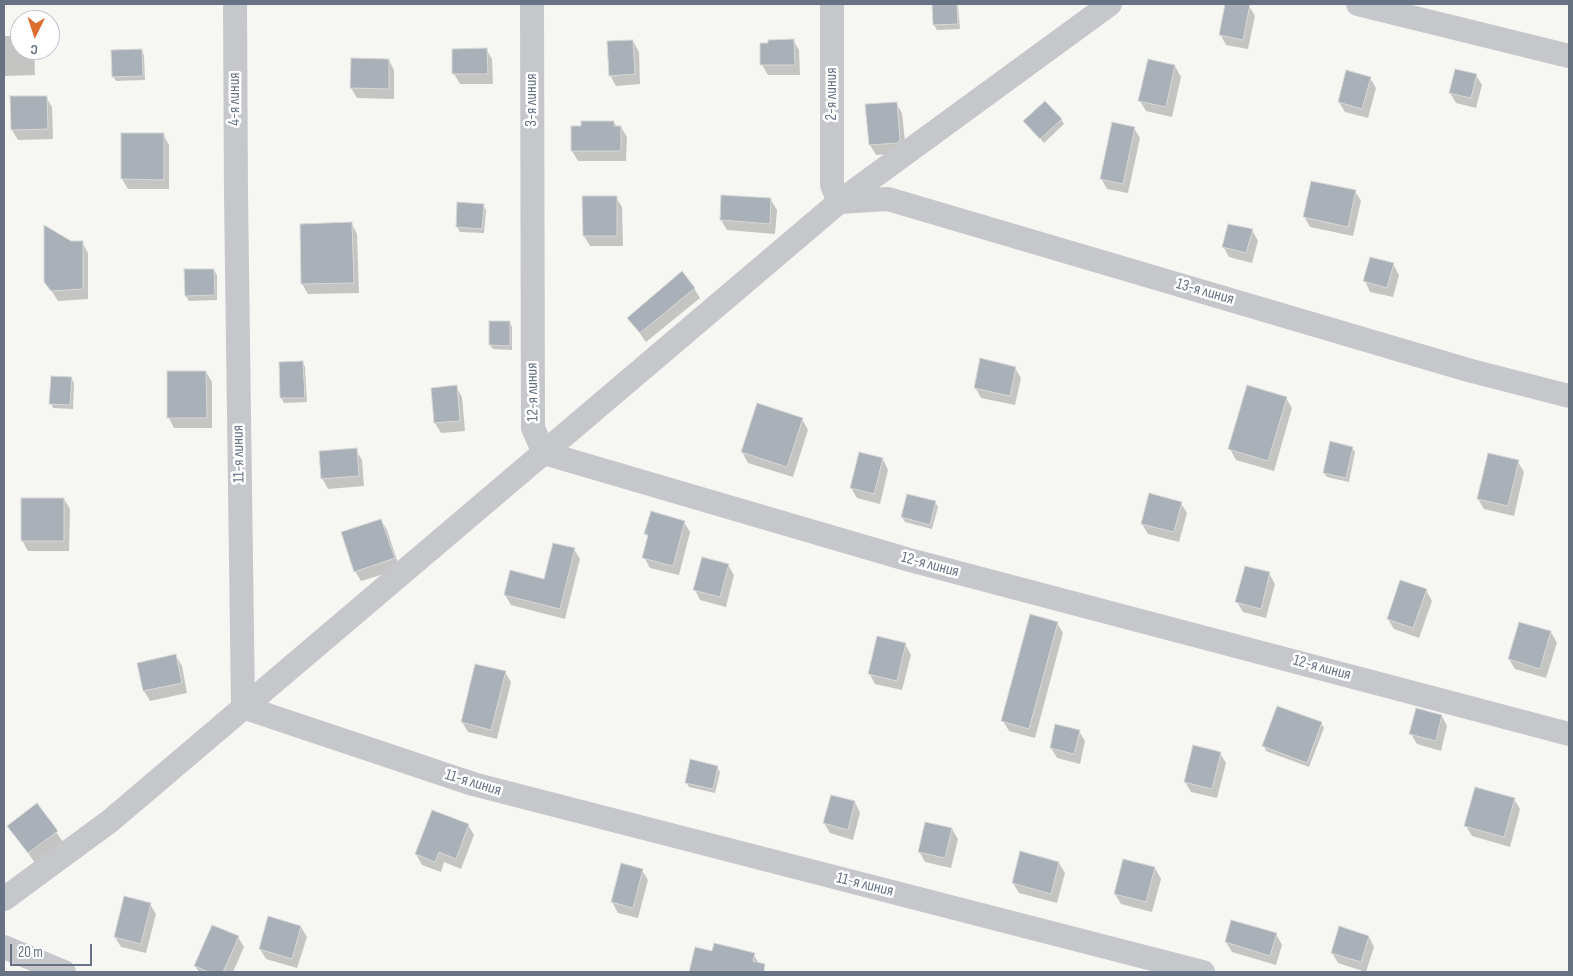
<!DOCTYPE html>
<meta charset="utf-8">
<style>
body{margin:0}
#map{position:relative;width:1573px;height:976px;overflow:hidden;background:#f6f6f3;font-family:"Sofia Sans Condensed",sans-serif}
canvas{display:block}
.frame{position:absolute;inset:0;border:5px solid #677283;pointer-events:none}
.north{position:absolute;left:10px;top:10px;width:50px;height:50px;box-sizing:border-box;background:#fff;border:1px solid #c2c7cd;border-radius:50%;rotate:184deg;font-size:14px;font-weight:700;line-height:20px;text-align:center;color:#677283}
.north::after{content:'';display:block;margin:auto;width:18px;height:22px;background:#db6e2f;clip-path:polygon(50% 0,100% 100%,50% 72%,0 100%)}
.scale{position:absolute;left:10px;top:944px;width:82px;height:22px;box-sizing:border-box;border:2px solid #677283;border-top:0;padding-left:6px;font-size:15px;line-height:18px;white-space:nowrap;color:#677283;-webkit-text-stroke:4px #fff;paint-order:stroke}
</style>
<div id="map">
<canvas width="1573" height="976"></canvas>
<div class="frame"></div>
<div class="north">С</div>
<div class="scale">20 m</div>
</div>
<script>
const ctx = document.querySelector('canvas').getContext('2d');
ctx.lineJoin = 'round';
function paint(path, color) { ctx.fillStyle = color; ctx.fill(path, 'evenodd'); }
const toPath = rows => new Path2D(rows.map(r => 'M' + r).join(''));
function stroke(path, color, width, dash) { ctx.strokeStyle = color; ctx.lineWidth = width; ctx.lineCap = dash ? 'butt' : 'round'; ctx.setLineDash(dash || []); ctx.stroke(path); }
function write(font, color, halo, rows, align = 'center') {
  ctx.font = font + ' "Sofia Sans Condensed",sans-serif'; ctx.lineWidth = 5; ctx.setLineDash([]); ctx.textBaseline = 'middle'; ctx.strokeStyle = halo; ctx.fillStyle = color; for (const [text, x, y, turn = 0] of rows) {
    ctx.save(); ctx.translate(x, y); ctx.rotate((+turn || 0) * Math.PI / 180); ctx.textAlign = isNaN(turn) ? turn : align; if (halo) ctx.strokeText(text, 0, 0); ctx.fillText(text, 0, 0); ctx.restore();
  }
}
paint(toPath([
 [933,4,958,4,960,29,937,30,934,25],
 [1227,4,1249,6,1255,16,1248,49,1226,45,1220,34],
 [4,36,20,36,20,50,34,50,35,75,4,76],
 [793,40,799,50,800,75,768,75,762,65],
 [633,41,639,52,640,84,616,86,610,75],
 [486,49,492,59,493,84,460,84,454,74],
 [141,50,144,55,145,80,116,81,113,76],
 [389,60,394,70,394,99,357,98,351,88],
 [1175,66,1181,77,1172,117,1146,111,1140,101],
 [1476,75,1482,85,1476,108,1456,103,1450,93],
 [1370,78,1376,88,1368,118,1345,112,1339,102],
 [46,97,52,107,53,139,18,140,12,130],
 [896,103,902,113,906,151,902,153,876,155,870,145,867,106],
 [1061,119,1064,124,1044,143,1025,121],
 [614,122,617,127,621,127,627,137,626,161,578,161,572,151,572,127],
 [1134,128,1140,138,1128,193,1107,189,1101,178],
 [163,134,169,145,169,189,128,189,122,179],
 [1355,191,1361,201,1353,236,1310,227,1304,216],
 [616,197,622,207,623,246,590,246,584,236],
 [771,200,777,210,775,234,727,230,721,220],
 [483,205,486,210,484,233,460,232,457,227],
 [352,224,357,234,359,293,308,294,302,284],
 [1252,230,1258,241,1252,263,1229,257,1223,246],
 [71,242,82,242,88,253,88,299,58,301,46,282],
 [1393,264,1399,275,1393,297,1370,292,1365,281],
 [214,270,217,275,217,300,189,301,186,296,185,271],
 [694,288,700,298,646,342,629,318],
 [510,323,512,327,512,350,493,349,490,345],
 [302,362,305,367,307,402,284,403,281,398,280,363],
 [1015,368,1021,378,1015,405,981,398,975,387],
 [168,372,206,372,212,382,212,428,174,428,169,418],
 [71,378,74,383,73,409,53,408,51,403],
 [456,387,462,397,465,431,441,433,435,423],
 [1286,398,1292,408,1274,471,1236,460,1230,449],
 [802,419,808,430,793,477,748,463,742,452],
 [1352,448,1355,452,1349,482,1327,477,1324,473],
 [356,450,362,460,364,486,328,489,322,478],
 [883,459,888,470,880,504,857,498,851,488],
 [1518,462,1524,472,1514,516,1484,509,1478,499],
 [64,499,70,509,69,551,28,551,22,540],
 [935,502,938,507,932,529,905,522,902,517],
 [1181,503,1187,513,1179,542,1148,534,1142,524],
 [381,520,387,530,400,569,361,581,355,571],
 [684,522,690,532,679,575,650,568,644,557,649,539,646,534],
 [574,549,580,559,565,619,511,605,505,595,545,580],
 [728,565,734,575,726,607,700,600,695,590],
 [1269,573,1275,584,1266,618,1243,612,1237,602],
 [1426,590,1432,601,1419,638,1394,629,1388,619],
 [1057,623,1063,633,1035,738,1009,731,1003,721],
 [1520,623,1551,632,1557,643,1546,678,1515,669,1509,659],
 [905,644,911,655,902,690,875,684,869,673],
 [176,656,182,666,187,693,150,701,144,691,138,664],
 [505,672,511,682,497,739,468,732,462,722],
 [1442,716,1447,726,1441,751,1417,744,1411,734],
 [1321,723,1324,728,1309,767,1266,751,1264,746],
 [1079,731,1085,741,1080,764,1057,758,1051,748],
 [1220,753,1226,763,1217,798,1191,792,1185,782],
 [717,767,720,772,715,793,689,787,686,782],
 [1514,799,1520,809,1510,847,1472,836,1466,826],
 [855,802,860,813,853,840,830,833,824,823],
 [37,805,63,842,35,863,9,826],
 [468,825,474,835,461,869,444,862,441,872,422,865,416,854],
 [952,829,958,839,951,868,925,862,919,851],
 [1059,863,1065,873,1057,903,1019,893,1013,883],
 [622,864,642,870,648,880,638,918,618,913,612,902],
 [1155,868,1161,879,1152,912,1121,904,1115,894],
 [150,904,156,914,146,953,121,947,115,937],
 [301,927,307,937,297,968,266,959,260,949],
 [1276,934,1282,945,1276,965,1232,952,1226,942],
 [238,937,244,947,233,972,199,972,195,966],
 [1369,937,1374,947,1366,972,1338,963,1332,953],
 [696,948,712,952,754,955,758,962,756,972,690,972]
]), '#0003');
const building = toPath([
 [932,4,957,4,958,24,933,25,932,4],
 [1225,4,1250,4,1243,40,1219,35,1225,4],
 [794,39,795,65,760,65,760,43,768,43,768,40,794,39],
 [633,40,635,74,609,76,607,41,633,40],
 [487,48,488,74,452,74,452,49,487,48],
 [142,49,143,76,112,77,111,50,142,49],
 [351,58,389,59,389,89,350,88,351,58],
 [1148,59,1175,65,1166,107,1138,101,1148,59],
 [1455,69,1477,74,1471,98,1449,93,1455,69],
 [1346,70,1371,77,1362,109,1338,102,1346,70],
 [10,96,47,96,48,129,11,130,10,96],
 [1045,101,1062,119,1040,139,1023,121,1045,101],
 [897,102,900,140,897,143,869,145,865,104,897,102],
 [581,121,614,121,614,126,621,126,621,151,571,151,571,126,581,126,581,121],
 [1112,122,1135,127,1123,184,1100,179,1112,122],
 [121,133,164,133,164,180,121,179,121,133],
 [1311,181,1356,190,1348,227,1303,217,1311,181],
 [721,195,771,198,770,224,720,220,721,195],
 [582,196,617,196,617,236,583,236,582,196],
 [457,202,484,204,482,229,456,227,457,202],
 [352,222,354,283,301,284,300,224,352,222],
 [1228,224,1253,229,1246,253,1222,247,1228,224],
 [44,225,71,241,83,241,83,289,51,291,44,282,44,225],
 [1370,257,1394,263,1387,288,1363,281,1370,257],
 [184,269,214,269,215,295,185,296,184,269],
 [682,271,695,288,640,333,627,318,682,271],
 [489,321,510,321,510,346,489,345,489,321],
 [980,358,1016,367,1010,396,974,388,980,358],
 [303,361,305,398,280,398,279,362,303,361],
 [167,371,206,371,207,418,167,418,167,371],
 [51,376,72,377,70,405,49,404,51,376],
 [457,385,460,421,434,423,431,388,457,385],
 [1247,385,1287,397,1268,461,1228,449,1247,385],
 [757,403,803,418,787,467,741,452,757,403],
 [1330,441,1353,447,1346,478,1323,473,1330,441],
 [357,448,359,476,321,479,319,451,357,448],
 [859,452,883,458,874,494,850,488,859,452],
 [1488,453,1519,460,1508,506,1477,499,1488,453],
 [1149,493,1182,502,1174,532,1141,524,1149,493],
 [907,494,936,501,930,525,901,517,907,494],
 [21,498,64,498,64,541,21,541,21,498],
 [651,511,685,521,673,566,642,558,648,535,644,534,651,511],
 [381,519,395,558,354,572,341,532,381,519],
 [553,543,575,548,560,609,504,595,510,570,544,579,553,543],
 [702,557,729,564,720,597,693,590,702,557],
 [1245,566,1270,572,1261,609,1235,602,1245,566],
 [1400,580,1427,589,1413,628,1387,619,1400,580],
 [1030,614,1058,622,1029,729,1001,721,1030,614],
 [1519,622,1551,631,1540,669,1508,659,1519,622],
 [877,636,906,643,897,681,868,674,877,636],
 [176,654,182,683,143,691,137,663,176,654],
 [475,664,506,671,491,730,461,722,475,664],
 [1277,706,1322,722,1307,763,1262,746,1277,706],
 [1416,708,1442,715,1436,741,1409,734,1416,708],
 [1055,724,1080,730,1074,754,1050,748,1055,724],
 [1193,745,1221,752,1212,789,1184,782,1193,745],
 [690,759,718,766,713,789,685,783,690,759],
 [1475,787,1515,798,1504,837,1464,826,1475,787],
 [831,795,855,801,848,830,823,823,831,795],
 [37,803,58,831,28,853,7,826,37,803],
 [432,810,469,824,456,859,439,852,435,862,415,854,432,810],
 [925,822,952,828,945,858,918,852,925,822],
 [1020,851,1059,862,1051,894,1012,883,1020,851],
 [1123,859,1155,867,1146,902,1114,894,1123,859],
 [621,863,643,869,633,908,611,902,621,863],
 [124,896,151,903,141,944,114,937,124,896],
 [268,916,301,926,292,959,259,949,268,916],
 [1231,920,1277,933,1270,956,1225,942,1231,920],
 [212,925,239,936,223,972,209,972,194,966,212,925],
 [1339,926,1369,936,1361,962,1331,953,1339,926],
 [714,943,755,953,753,961,765,964,764,972,689,972,695,947,712,951,714,943]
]);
paint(building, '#aab0b7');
stroke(building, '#d7d8d6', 1);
stroke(toPath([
 [235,4,236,195,243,707,473,784,1203,972],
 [532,4,533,428,544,453,906,559,1569,734],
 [832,4,832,185,839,202,888,199,1468,370,1569,396],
 [1358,4,1569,56],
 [4,899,110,821,839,202,1110,4],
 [4,947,64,972]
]), '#c5c7cb', 24);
write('16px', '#677283', '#fff', [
 ["2-я линия",832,94,-90],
 ["4-я линия",235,99,-90],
 ["3-я линия",532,100,-90],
 ["13-я линия",1205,292,16],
 ["12-я линия",533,392,-91],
 ["11-я линия",239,454,-91],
 ["12-я линия",930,565,15],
 ["12-я линия",1322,668,15],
 ["11-я линия",473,783,17],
 ["11-я линия",865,885,14]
]);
</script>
